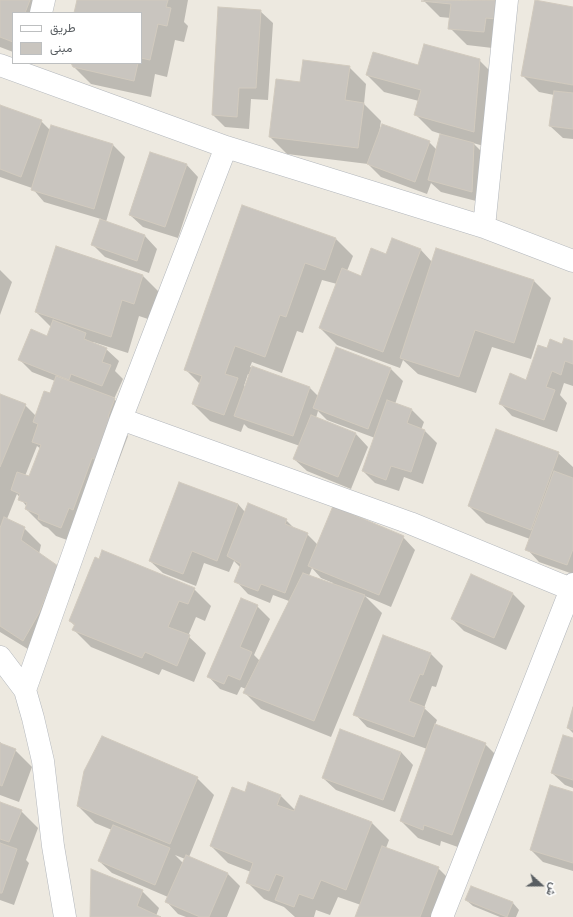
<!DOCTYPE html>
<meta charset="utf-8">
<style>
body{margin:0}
#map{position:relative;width:573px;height:917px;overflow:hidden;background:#ede9e0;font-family:Poppins,Vazirmatn,sans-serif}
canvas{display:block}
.legend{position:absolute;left:12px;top:12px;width:130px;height:52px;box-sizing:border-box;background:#fff;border:1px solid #bdbfc0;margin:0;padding:5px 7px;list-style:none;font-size:12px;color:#595e62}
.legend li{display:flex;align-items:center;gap:8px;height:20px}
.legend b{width:20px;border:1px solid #bdbfc0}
.north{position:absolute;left:521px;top:865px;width:40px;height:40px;-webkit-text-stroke:3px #fff;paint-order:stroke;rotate:111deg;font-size:11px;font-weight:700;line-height:16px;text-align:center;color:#595e62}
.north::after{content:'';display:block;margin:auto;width:14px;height:18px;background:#595e62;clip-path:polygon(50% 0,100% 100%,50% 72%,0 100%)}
</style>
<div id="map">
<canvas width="573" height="917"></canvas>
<ul class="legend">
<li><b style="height:5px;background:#fff"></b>طريق</li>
<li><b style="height:11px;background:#c9c5bf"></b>مبنى</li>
</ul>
<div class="north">ش</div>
</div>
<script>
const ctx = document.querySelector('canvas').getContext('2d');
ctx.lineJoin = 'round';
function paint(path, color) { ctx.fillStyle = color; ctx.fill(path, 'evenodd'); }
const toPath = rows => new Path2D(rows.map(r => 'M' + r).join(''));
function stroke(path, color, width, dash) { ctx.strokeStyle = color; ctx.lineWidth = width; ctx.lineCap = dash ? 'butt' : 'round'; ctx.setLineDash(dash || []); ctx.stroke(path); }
paint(toPath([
 [0,0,52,0,48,13,13,13,13,52,0,47],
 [78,0,188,0,184,22,188,26,184,42,175,40,167,77,155,74,151,97,91,84,74,67,72,63,141,63,141,13,75,13],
 [423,0,518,0,501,49,467,45,450,28,451,18,440,17],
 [219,8,260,11,273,23,268,100,251,99,249,129,225,127,213,115],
 [573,8,573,139,563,138,550,126,554,95,539,92,522,75],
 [479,60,496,77,491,148,473,143,486,156,484,203,441,192,431,183,427,194,381,177,368,164,287,154,270,137,301,83,349,67,366,84,364,104,381,121,379,134,429,142,437,150,441,134,432,131,415,114,419,101,384,92,367,75,419,66],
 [0,106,41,121,50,130,113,145,125,157,106,222,145,236,157,249,149,273,105,257,92,244,101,219,44,202,32,188,0,177],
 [186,164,198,177,178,238,143,227,130,215],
 [243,206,336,239,353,256,347,271,361,277,386,255,421,250,432,262,436,250,534,281,551,298,531,359,492,347,476,393,418,374,403,360,400,368,337,345,320,328,337,284,322,280,303,333,297,331,282,373,252,362,250,367,310,388,318,396,337,348,391,369,403,381,395,404,411,409,424,422,421,430,425,431,437,443,423,484,404,477,399,491,375,483,363,471,375,438,327,420,318,411,316,418,356,434,368,447,351,489,307,471,294,459,300,446,248,428,244,424,241,432,210,421,193,404,200,384,185,369],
 [248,374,250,375,245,387,244,386],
 [0,270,12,282,0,315],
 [143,276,160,293,151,320,139,316,128,353,93,342,93,343,106,349,119,361,115,371,123,379,114,399,131,416,125,433,128,436,113,476,109,474,78,544,56,536,48,528,43,526,26,509,27,507,17,494,7,519,24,528,41,545,39,554,57,567,75,584,56,630,41,657,0,632,0,395,25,405,36,416,50,394,55,381,32,372,20,360,48,337,52,328,36,312],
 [37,446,41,449,30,478,25,476],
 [573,342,573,386,564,383,560,395,567,403,557,432,512,416,500,403,527,381,548,350],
 [558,453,573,467,573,574,539,562,527,549,530,539,486,523,469,506],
 [180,483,238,504,245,512,286,520,295,529,307,534,318,545,403,537,415,550,391,607,365,596,382,613,331,737,261,709,244,692,246,689,241,687,237,695,220,689,208,676,257,606,270,619,254,655,260,661,289,601,273,595,270,603,248,594,236,581,241,568,234,561,229,572,204,563,196,586,163,573,150,561],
 [312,568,321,578,333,583,332,584,309,576],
 [472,575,513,594,525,606,506,650,464,631,452,619],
 [194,589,211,606,205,621,196,617,188,636,206,653,194,682,162,669,159,675,91,647,74,630,75,626,70,621],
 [383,636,431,654,443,666,436,687,432,686,424,708,437,720,435,725,485,744,502,761,469,851,441,841,440,846,418,838,401,821,427,749,367,727,355,714],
 [573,710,573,733,568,728],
 [573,739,573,788,565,785,552,773],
 [0,742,4,746,15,750,32,767,19,802,0,795],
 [401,752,413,765,395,812,336,790,323,778],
 [197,778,214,795,189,857,228,874,240,886,227,917,186,917,178,914,166,901,168,897,112,873,99,861,112,830,95,823,78,806],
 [175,855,185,859,183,863],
 [245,793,280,795,295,810,301,796,372,823,389,840,386,848,438,868,455,885,443,917,356,917,361,905,338,897,330,915,316,910,314,917,295,917,284,907,264,899,247,882,251,872,228,863,211,846],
 [573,793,573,871,543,862,531,850],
 [0,803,21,811,38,828,26,860,29,863,14,905,0,900],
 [92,870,142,891,159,908,156,916,158,917,91,917],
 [471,887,513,903,519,910,516,917,500,917,473,906,466,900]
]), '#0003');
const building = toPath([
 [0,0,30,0,25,13,13,13,13,42,0,37,0,0],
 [77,0,168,0,166,7,171,8,167,26,158,24,150,60,141,58,141,13,74,13,77,0],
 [499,0,497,19,486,18,484,32,448,29,451,4,421,1,499,0],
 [535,0,573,7,573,85,521,76,535,0],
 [218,7,261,10,256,88,239,88,237,117,212,115,218,7],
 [424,44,480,59,474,132,414,115,421,90,366,75,373,52,418,65,424,44],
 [303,60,350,66,345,100,364,103,358,148,269,137,276,79,300,82,303,60],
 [71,63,138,63,134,81,73,67,71,63],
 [554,91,573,93,573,129,549,126,554,91],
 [0,105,42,120,21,177,0,169,0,105],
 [382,124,430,141,415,182,367,164,382,124],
 [51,125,113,144,94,209,31,190,51,125],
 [440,134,474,143,472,192,428,180,440,134],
 [150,152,187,164,165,227,129,215,150,152],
 [242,205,336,238,325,270,305,263,286,317,280,315,265,357,235,346,225,374,238,378,224,415,192,404,202,376,184,370,242,205],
 [100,219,145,235,137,261,91,245,100,219],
 [392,238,421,249,383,352,319,328,342,268,361,276,371,248,386,254,392,238],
 [56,246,143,275,134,304,122,300,111,337,35,312,56,246],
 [436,248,534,280,514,343,475,330,459,377,400,358,436,248],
 [53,320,86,333,84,339,107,348,102,362,111,365,102,386,71,374,69,380,18,360,31,329,47,336,53,320],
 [564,338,573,341,573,364,565,361,561,375,552,371,546,387,555,390,544,420,499,404,510,373,526,380,538,345,547,348,550,339,562,344,564,338],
 [336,347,391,368,368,429,313,408,336,347],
 [252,366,310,387,293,436,234,416,252,366],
 [56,376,115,398,108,417,112,418,96,460,92,458,73,510,69,508,61,528,38,519,39,515,25,509,27,503,18,500,20,494,11,490,17,472,29,476,41,445,32,442,38,424,33,422,44,391,50,393,56,376],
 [0,394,26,404,0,467,0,394],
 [387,400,412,409,407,423,425,430,411,472,391,466,386,480,362,471,387,400],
 [311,415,356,433,338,477,293,459,311,415],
 [496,429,559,452,531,530,468,506,496,429],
 [554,471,573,478,573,549,567,565,525,550,554,471],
 [179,482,238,504,217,561,192,551,183,574,149,561,179,482],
 [248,503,287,519,285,524,308,533,285,593,261,584,258,591,234,582,241,564,227,556,248,503],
 [333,506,404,536,379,595,308,566,333,506],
 [4,517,25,527,21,540,58,566,39,613,23,641,0,626,0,528,4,517],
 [102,550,195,588,188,604,179,601,168,627,190,635,177,666,145,652,142,658,72,630,75,624,69,621,95,557,99,559,102,550],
 [303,573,365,595,314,721,243,693,303,573],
 [471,574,513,593,494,638,451,619,471,574],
 [241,598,258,605,240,647,252,652,240,680,228,675,224,684,207,677,241,598],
 [383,635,431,653,423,675,420,674,409,701,425,707,414,737,353,715,383,635],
 [573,707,573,730,567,728,573,707],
 [435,724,486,743,452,835,424,825,423,830,400,821,435,724],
 [340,729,401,752,383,800,322,778,340,729],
 [563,735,573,738,573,780,551,773,563,735],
 [102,736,198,777,170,844,77,806,84,771,102,736],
 [0,743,16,749,2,786,0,785,0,743],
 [248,782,281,795,277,805,294,811,300,795,372,822,346,890,321,880,313,899,299,894,294,907,275,900,284,877,276,874,269,891,246,883,253,863,210,846,232,787,245,792,248,782],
 [550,785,573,792,573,863,530,850,550,785],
 [0,802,22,810,9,842,0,839,0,802],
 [113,825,170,848,155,885,98,861,113,825],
 [0,843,17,849,2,893,0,893,0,843],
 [382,846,439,867,420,917,355,917,382,846],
 [186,855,228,873,209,917,200,917,165,902,186,855],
 [91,869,143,890,137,906,161,917,90,917,91,869],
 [471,886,513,902,507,917,465,900,471,886]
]);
paint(building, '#c9c5bf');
stroke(building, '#d1cabe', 1);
const street = toPath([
 [41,13,44,0],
 [0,65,226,147,484,227,573,261],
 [484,227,507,0],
 [121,419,410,523,573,590],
 [0,657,25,690,33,718,43,761,53,846,65,917],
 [25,690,121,419,226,147],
 [442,917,573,584]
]);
stroke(street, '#b3b7bc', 23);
stroke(street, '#fff', 22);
</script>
